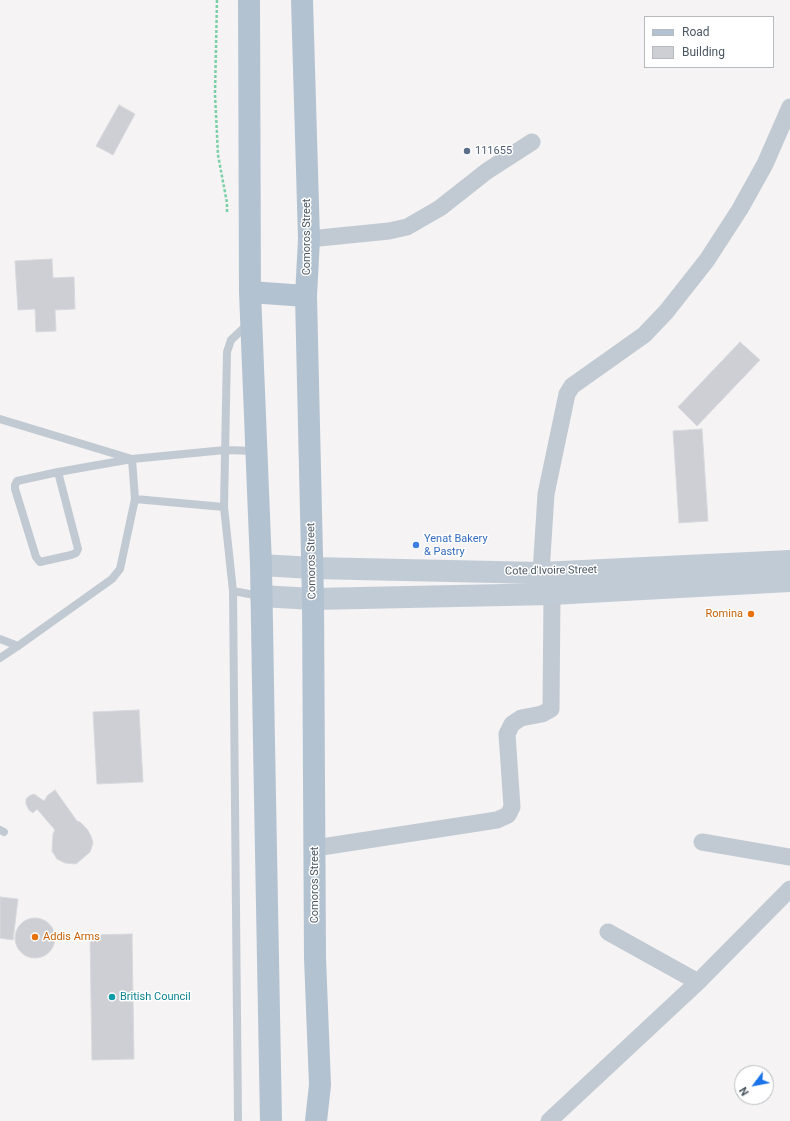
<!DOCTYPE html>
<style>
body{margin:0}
#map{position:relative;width:790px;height:1121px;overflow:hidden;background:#f5f3f3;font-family:Roboto,sans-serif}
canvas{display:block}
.legend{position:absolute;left:644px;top:16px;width:130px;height:52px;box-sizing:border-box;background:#fff;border:1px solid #b7bbc0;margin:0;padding:5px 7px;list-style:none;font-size:12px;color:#4a5661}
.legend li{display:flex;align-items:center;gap:8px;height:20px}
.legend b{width:20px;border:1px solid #b7bbc0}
.north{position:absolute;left:734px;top:1065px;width:40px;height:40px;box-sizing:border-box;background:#fff;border:1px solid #b7bbc0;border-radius:50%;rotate:238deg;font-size:11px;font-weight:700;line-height:16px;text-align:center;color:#4a5661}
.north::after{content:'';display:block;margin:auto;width:14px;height:18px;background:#1a73e8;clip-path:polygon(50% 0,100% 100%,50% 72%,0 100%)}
</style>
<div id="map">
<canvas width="790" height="1121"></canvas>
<ul class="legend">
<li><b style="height:5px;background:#b3c2d1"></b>Road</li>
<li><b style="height:11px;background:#cdcfd5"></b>Building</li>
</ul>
<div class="north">N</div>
</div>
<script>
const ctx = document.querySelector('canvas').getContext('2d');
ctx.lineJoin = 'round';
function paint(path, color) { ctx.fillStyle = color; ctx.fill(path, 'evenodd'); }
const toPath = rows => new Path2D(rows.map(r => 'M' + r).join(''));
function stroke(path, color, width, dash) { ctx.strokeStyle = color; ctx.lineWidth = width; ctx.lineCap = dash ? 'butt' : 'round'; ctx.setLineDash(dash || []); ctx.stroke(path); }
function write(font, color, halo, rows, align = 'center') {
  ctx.font = font + ' Roboto,sans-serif'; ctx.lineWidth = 3; ctx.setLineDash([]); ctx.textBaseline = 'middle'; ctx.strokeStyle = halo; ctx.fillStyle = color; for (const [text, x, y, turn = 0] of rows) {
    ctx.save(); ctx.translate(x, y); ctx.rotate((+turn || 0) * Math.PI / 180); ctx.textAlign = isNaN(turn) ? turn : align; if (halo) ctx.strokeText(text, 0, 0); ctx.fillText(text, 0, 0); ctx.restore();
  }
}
const building = toPath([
 [119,105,135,114,113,155,96,146,119,105],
 [52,259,53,278,74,277,75,309,55,310,56,331,36,332,35,309,18,310,15,261,52,259],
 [740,342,760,360,697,426,678,407,740,342],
 [702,429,708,521,679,523,673,431,702,429],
 [139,710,143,782,97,784,93,712,139,710],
 [55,790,77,821,80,822,87,829,91,836,93,843,90,852,76,864,65,863,57,859,52,851,53,834,55,830,37,809,33,813,29,810,26,804,26,799,29,796,34,794,44,801,48,795,55,790],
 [0,897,18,899,13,940,0,938,0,897],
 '15 938a20 20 0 1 1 40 0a20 20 0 1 1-40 0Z',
 [132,934,134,1059,92,1060,90,935,132,934]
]);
paint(building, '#cdcfd5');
stroke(building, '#d7d9de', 1);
stroke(toPath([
 [217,0,215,94,218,155,227,203,227,212]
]), '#7ad0a6', 2.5, [3, 2]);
stroke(toPath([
 [0,419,132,459,135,499,120,569,112,579,18,646,0,658],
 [58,472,78,549,76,553,71,555,40,562,36,557,15,489,15,485,17,481,58,472,132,459,225,450,256,451],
 [135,499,224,507,233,591,260,596],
 [224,507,227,352,231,340,248,324],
 [233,591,238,1121],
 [0,639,18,646],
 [0,830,4,832]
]), '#c1cad2', 8);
stroke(toPath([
 [309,239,389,231,407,227,440,208,487,171,532,142],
 [541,573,546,494,567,394,572,386,644,335,666,312,707,260,740,209,765,164,790,107],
 [702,842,790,857],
 [315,848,497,820,508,815,512,807,507,734,512,724,521,718,542,714,551,709,552,594],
 [608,932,698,982],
 [549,1121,698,982,790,889]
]), '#c1cad2', 17);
stroke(toPath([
 [261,565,312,568,541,573,790,561],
 [261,596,313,599,552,594,790,581]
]), '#c1cbd6', 22);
stroke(toPath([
 [249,0,250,292,261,565,264,743,271,1121],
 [302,0,309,239,306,296,313,599,315,958,320,1085,316,1121],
 [250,292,306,296]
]), '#b3c2d1', 22);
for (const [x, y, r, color] of [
 [467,151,4,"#5c6f8a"],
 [416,545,4,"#3f7fe0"],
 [751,614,4,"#e8710a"],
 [35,937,4,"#e8710a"],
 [112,997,4,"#0f9aa8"]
]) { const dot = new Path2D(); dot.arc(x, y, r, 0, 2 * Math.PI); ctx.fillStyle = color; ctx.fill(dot); stroke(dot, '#fff', 1.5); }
write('11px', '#4e5e75', '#fff', [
 ["111655",475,151]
], 'left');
write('11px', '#4a5661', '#fff', [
 ["Comoros Street",307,237,-90],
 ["Comoros Street",312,561,-91],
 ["Cote d'Ivoire Street",551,571,-1],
 ["Comoros Street",315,885,-90]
]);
write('11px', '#366cbe', '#fff', [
 ["Yenat Bakery",424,539],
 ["& Pastry",424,552]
], 'left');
write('11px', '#c56008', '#fff', [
 ["Romina",743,614],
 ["Addis Arms",43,937,"left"]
], 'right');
write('11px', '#0d838f', '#fff', [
 ["British Council",120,997]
], 'left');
</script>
